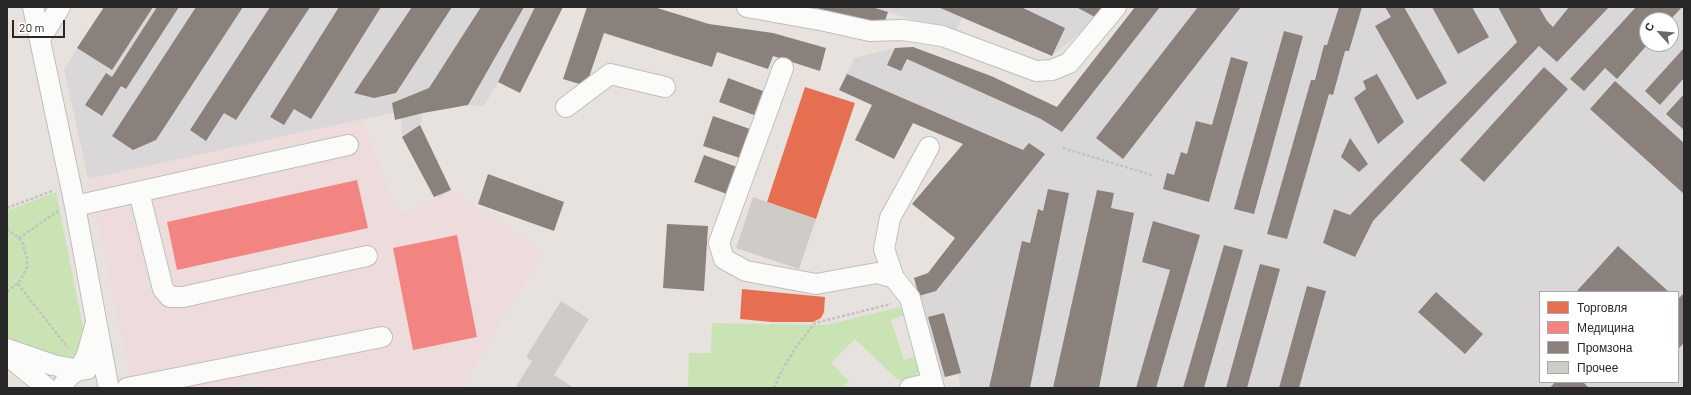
<!DOCTYPE html>
<meta charset="utf-8">
<style>
body{margin:0}
#map{position:relative;width:1691px;height:395px;overflow:hidden;background:#e7e2dd;font-family:Barlow,sans-serif}
canvas{display:block}
.frame{position:absolute;inset:0;border:8px solid #282828;pointer-events:none}
.legend{position:absolute;left:1539px;top:291px;width:140px;height:92px;box-sizing:border-box;background:#fff;border:1px solid #a9a9a9;margin:0;padding:5px 7px;list-style:none;font-size:12px;color:#282828}
.legend li{display:flex;align-items:center;gap:8px;height:20px}
.legend b{width:20px;border:1px solid #a9a9a9}
.north{position:absolute;left:1639px;top:12px;width:40px;height:40px;box-sizing:border-box;background:#fff;border:1px solid #a9a9a9;border-radius:50%;rotate:297deg;font-size:11px;font-weight:700;line-height:16px;text-align:center;color:#282828}
.north::after{content:'';display:block;margin:auto;width:14px;height:18px;background:#6b6967;clip-path:polygon(50% 0,100% 100%,50% 72%,0 100%)}
.scale{position:absolute;left:12px;top:20px;width:53px;height:18px;box-sizing:border-box;border:2px solid #282828;border-top:0;padding-left:5px;font-size:12px;line-height:14px;white-space:nowrap;color:#282828;-webkit-text-stroke:3px #fff;paint-order:stroke}
</style>
<div id="map">
<canvas width="1691" height="395"></canvas>
<div class="frame"></div>
<ul class="legend">
<li><b style="height:11px;background:#e76f51"></b>Торговля</li>
<li><b style="height:11px;background:#f28482"></b>Медицина</li>
<li><b style="height:11px;background:#8a817c"></b>Промзона</li>
<li><b style="height:11px;background:#cfccc8"></b>Прочее</li>
</ul>
<div class="north">С</div>
<div class="scale">20 m</div>
</div>
<script>
const ctx = document.querySelector('canvas').getContext('2d');
ctx.lineJoin = 'round';
function paint(path, color) { ctx.fillStyle = color; ctx.fill(path, 'evenodd'); }
const toPath = rows => new Path2D(rows.map(r => 'M' + r).join(''));
function stroke(path, color, width, dash) { ctx.strokeStyle = color; ctx.lineWidth = width; ctx.lineCap = dash ? 'butt' : 'round'; ctx.setLineDash(dash || []); ctx.stroke(path); }
paint(toPath([
 [104,7,542,7,484,106,468,105,423,113,420,125,451,190,439,198,402,137,401,111,88,179,64,69],
 [811,7,1104,7,1097,18,1052,56,962,18,955,33,888,12,883,26],
 [1135,7,1684,7,1684,388,961,388,958,374,942,378,914,278,928,273,1012,166,839,90,854,58,895,48,913,47,991,76,1057,107],
 [1647,20,1671,20,1671,44,1647,44],
 [1540,292,1678,292,1678,382,1540,382]
]), '#dad7d9');
paint(toPath([
 [363,119,397,215,439,198,451,190,544,251,461,388,261,388,259,380,223,388,133,388,88,179]
]), '#eedbdb');
paint(toPath([
 [56,192,85,338,80,351,69,359,7,342,7,211],
 [900,307,903,315,891,320,904,360,916,356,920,365,919,371,915,376,909,381,897,379,855,339,831,363,849,381,842,388,688,388,689,353,711,353,712,323,826,325]
]), '#cae3b5');
paint(toPath([
 [805,87,855,103,816,219,767,202],
 [742,289,825,297,824,312,821,318,813,322,772,322,740,319]
]), '#e76f51');
paint(toPath([
 [357,180,368,228,177,270,167,222],
 [457,235,477,337,413,350,393,248]
]), '#f28482');
paint(toPath([
 [104,7,153,7,112,70,77,48],
 [157,7,179,7,126,89,121,86,102,116,85,105,106,73,112,77],
 [196,7,243,7,156,140,133,150,112,136],
 [270,7,310,7,236,120,224,113,206,141,190,130],
 [339,7,381,7,311,119,294,109,284,125,270,117],
 [412,7,452,7,396,93,374,98,354,93],
 [481,7,524,7,468,105,423,113,395,120,392,103,429,88],
 [535,7,563,7,520,93,498,82],
 [587,7,654,7,709,24,773,33,826,48,820,71,773,56,768,69,717,52,712,67,604,33,586,86,563,79],
 [813,7,872,7,888,12,883,26],
 [938,7,1021,7,1065,28,1052,56],
 [1076,7,1104,7,1097,18],
 [1135,7,1160,7,1062,132,1041,119,907,59,901,71,887,65,895,48,913,47,991,76,1057,107],
 [1198,7,1241,7,1123,159,1096,138],
 [1339,7,1362,7,1349,51,1345,51,1333,95,1329,94,1287,239,1267,234,1311,80,1315,80,1324,45,1327,45],
 [1385,7,1404,7,1447,83,1417,100,1375,26,1391,17],
 [1432,7,1472,7,1489,37,1458,54],
 [1498,7,1539,7,1547,21,1553,27,1569,7,1609,7,1557,62,1539,46,1373,221,1355,257,1323,243,1334,209,1350,215,1517,42],
 [1636,7,1682,7,1670,20,1647,20,1647,44,1648,44,1617,79,1605,68,1584,91,1570,79],
 [1284,31,1303,36,1254,214,1234,209],
 [1684,48,1684,78,1660,105,1645,91],
 [1231,57,1248,62,1209,202,1163,189,1167,173,1174,175,1181,152,1187,154,1196,121,1212,125],
 [1544,67,1568,89,1484,182,1460,160],
 [847,74,1023,150,1029,143,1045,154,936,291,919,296,914,278,928,273,955,238,912,204,963,144,913,123,894,159,855,140,872,105,839,90],
 [1377,74,1404,122,1378,144,1354,98,1366,89,1363,81],
 [728,78,763,91,754,115,719,102],
 [1615,81,1684,143,1684,194,1590,109],
 [1684,94,1684,130,1666,114],
 [713,116,750,129,740,158,703,146],
 [420,125,451,190,434,197,402,137],
 [1350,138,1368,164,1359,172,1341,157],
 [704,155,737,167,727,194,694,182],
 [488,174,564,202,554,231,478,204],
 [1048,189,1069,193,1030,388,989,388,1022,241,1030,243,1038,209,1043,211],
 [1097,190,1114,193,1111,208,1134,213,1099,388,1053,388],
 [1153,221,1200,235,1156,388,1136,388,1170,270,1142,262],
 [667,224,708,226,704,291,663,288],
 [1224,245,1243,250,1204,388,1183,388],
 [1618,246,1669,292,1576,292],
 [1260,264,1280,269,1247,388,1226,388],
 [1307,286,1326,291,1299,388,1279,388],
 [1436,292,1483,334,1465,354,1418,312],
 [1684,293,1684,343,1678,349,1678,299],
 [944,313,961,373,945,377,928,317],
 [1555,382,1583,382,1589,388,1550,388]
]), '#8a817c');
paint(toPath([
 [753,197,816,219,799,269,736,248],
 [561,301,589,319,554,375,574,388,515,388,532,361,526,357]
]), '#cfccc8');
const minor = toPath([
 [33,7,75,206,108,385],
 [747,7,825,21,870,31,903,30,942,36,1036,71,1052,70,1069,63,1116,7],
 [40,39,60,7],
 [783,68,719,243,724,259,746,271,816,284,877,273,894,278,910,298,934,388],
 [566,107,610,74,665,87],
 [139,192,163,289,170,297,183,297,367,256],
 [75,206,348,145],
 [894,278,884,249,890,218,929,147],
 [7,349,53,365,79,370,87,355,95,326],
 [7,355,47,388],
 [62,388,66,380,72,374,79,370,87,369],
 [127,388,382,337],
 [910,388,932,383]
]);
stroke(minor, '#c0bfbf', 22);
stroke(toPath([
 [1063,148,1152,175],
 [7,208,52,191],
 [7,229,19,238,23,244,27,259,27,267,20,281,7,292],
 [19,238,58,211],
 [18,284,68,348],
 [774,388,780,374,796,347,815,323,891,304]
]), '#c3c2c2', 2.5, [3, 2]);
stroke(minor, '#fbfbfa', 20);
</script>
